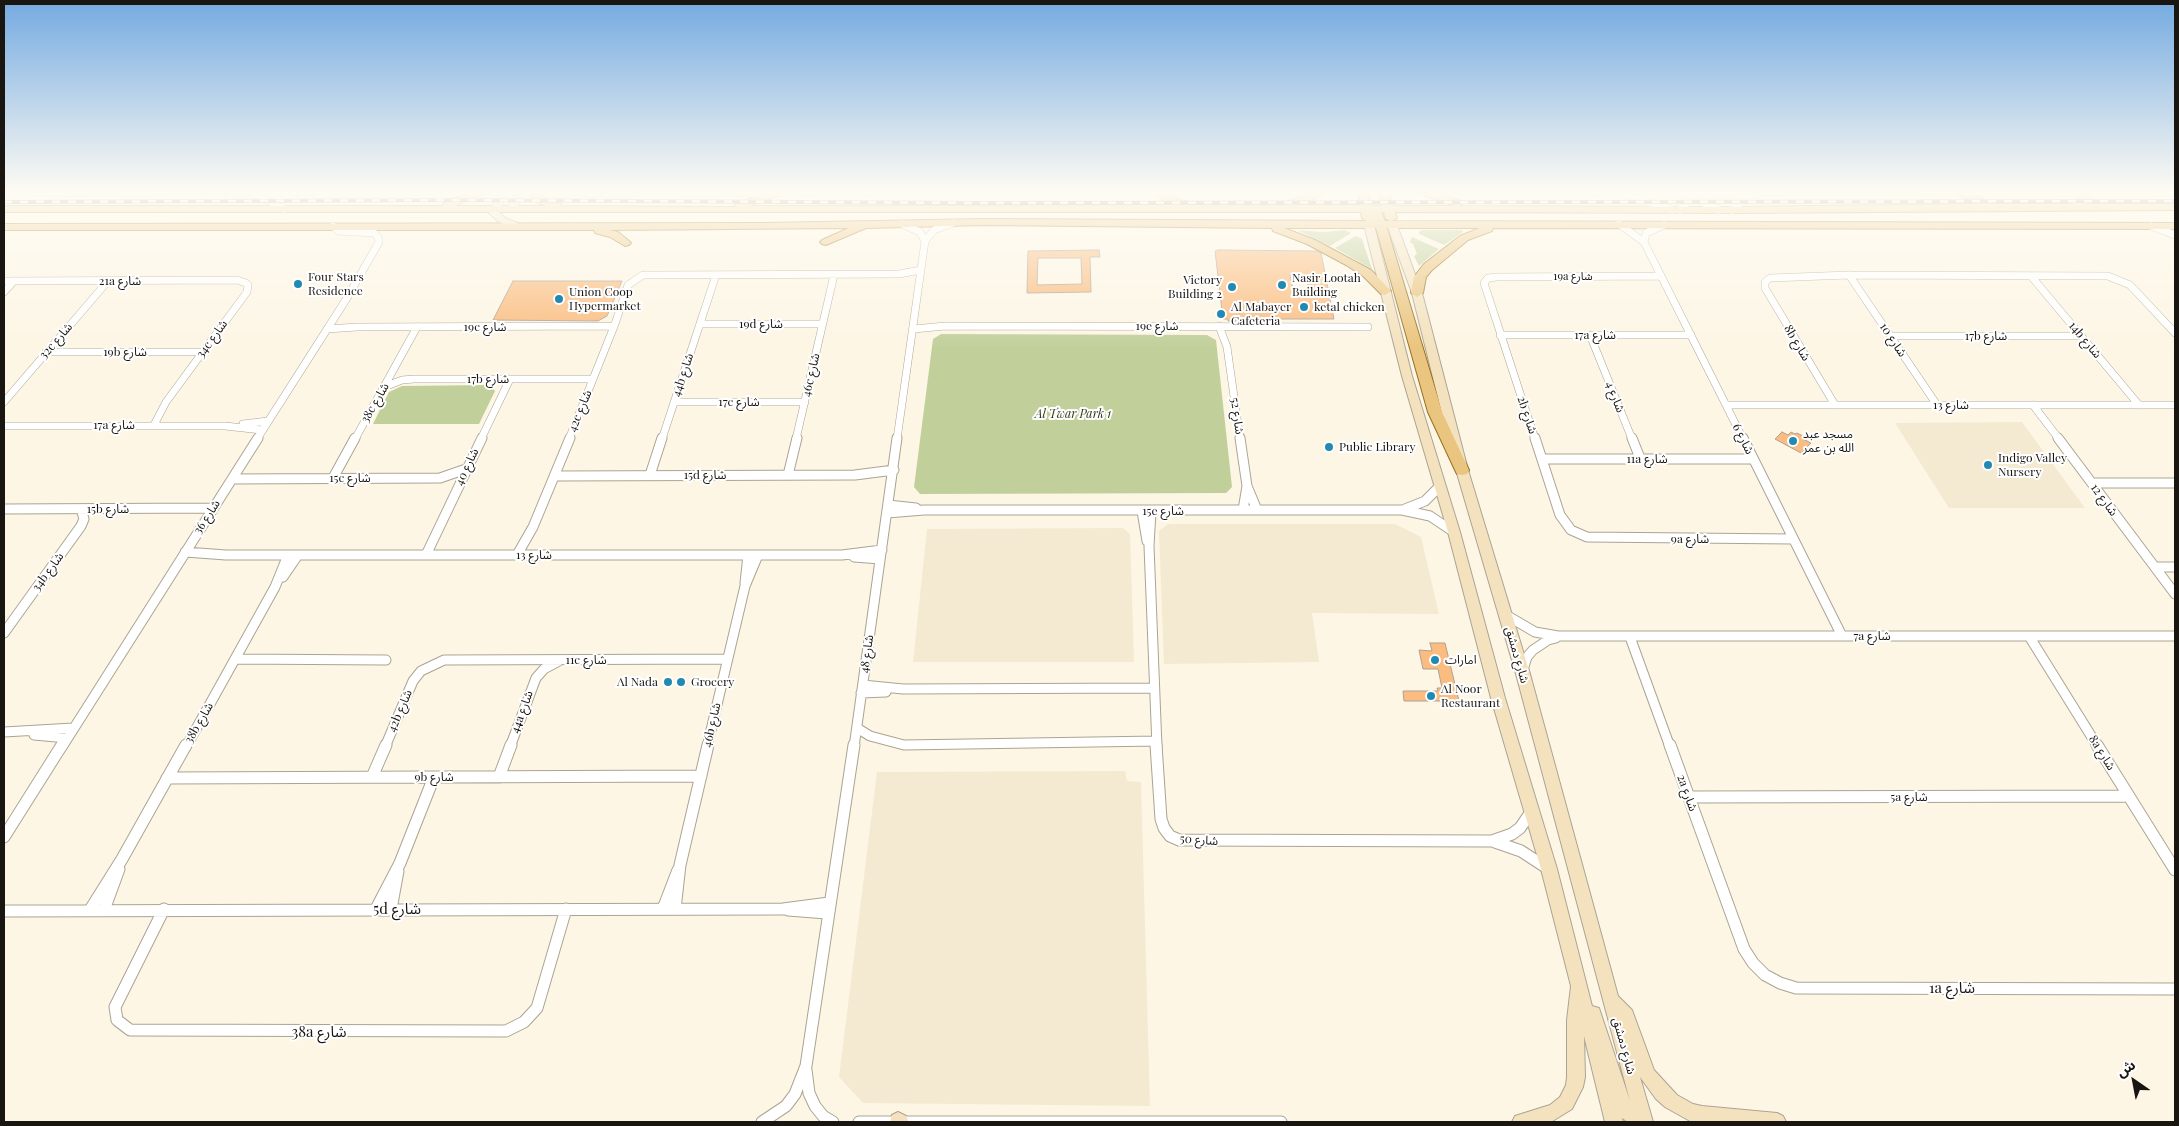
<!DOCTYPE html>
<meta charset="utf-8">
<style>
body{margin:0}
#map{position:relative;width:2179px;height:1126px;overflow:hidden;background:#fdf6e5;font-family:"Playfair Display","Noto Sans Arabic",serif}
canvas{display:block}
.frame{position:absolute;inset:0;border:5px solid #191611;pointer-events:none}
.north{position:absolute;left:2109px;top:1056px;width:50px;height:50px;-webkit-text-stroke:4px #fff;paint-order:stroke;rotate:327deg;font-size:14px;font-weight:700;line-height:20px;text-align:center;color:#191611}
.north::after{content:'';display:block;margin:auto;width:18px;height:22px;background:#191611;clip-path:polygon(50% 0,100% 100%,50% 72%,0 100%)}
</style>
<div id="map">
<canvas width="2179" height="1126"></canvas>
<div class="frame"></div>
<div class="north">ش</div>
</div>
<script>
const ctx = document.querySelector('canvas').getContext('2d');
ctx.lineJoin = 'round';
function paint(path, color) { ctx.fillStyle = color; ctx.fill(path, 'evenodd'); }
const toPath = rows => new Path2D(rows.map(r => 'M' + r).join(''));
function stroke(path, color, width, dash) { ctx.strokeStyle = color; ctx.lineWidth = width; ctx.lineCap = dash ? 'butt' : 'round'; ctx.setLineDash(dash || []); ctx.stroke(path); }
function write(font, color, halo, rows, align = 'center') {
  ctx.font = font + ' "Playfair Display","Noto Sans Arabic",serif'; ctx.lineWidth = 4; ctx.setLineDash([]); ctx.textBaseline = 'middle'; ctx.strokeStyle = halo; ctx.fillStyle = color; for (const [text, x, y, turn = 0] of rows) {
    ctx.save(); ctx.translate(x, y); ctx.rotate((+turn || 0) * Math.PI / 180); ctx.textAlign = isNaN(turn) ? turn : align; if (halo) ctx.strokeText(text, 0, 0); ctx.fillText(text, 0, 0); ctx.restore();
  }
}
paint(toPath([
 [2022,422,2085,508,1949,508,1895,423],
 [1168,524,1395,524,1421,537,1439,614,1312,613,1319,662,1164,664,1159,531],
 [1123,528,1130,534,1134,662,913,662,927,529],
 [1125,771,1127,781,1141,782,1150,1106,863,1103,839,1077,877,772]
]), '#f4ead2');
paint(toPath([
 [1297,230,1323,232,1345,230,1351,233,1330,246],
 [1422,230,1462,230,1463,232,1444,245,1419,234,1419,232],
 [1356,236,1362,239,1372,269,1335,248],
 [1412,237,1439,249,1419,266,1414,256,1417,254,1413,244,1410,242],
 [941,334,1207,335,1216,340,1232,487,1226,493,920,494,914,487,933,339],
 [490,385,495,391,479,424,373,424,389,392,402,386]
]), '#c1d09b');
const building = toPath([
 [1099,250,1100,257,1090,257,1091,292,1027,293,1028,251,1099,250],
 [1038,258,1081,258,1082,284,1037,285,1038,258],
 [1219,250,1316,251,1321,253,1334,319,1270,319,1267,321,1228,321,1228,319,1223,319,1215,251,1219,250],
 [1290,275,1306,275,1310,295,1294,295,1290,275],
 [513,281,622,281,607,316,598,321,493,320,513,281],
 [1782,432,1788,435,1791,432,1795,434,1797,433,1805,437,1803,439,1811,443,1801,453,1775,439,1782,432],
 [1430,643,1445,643,1459,701,1404,701,1403,691,1438,691,1437,688,1442,688,1438,669,1423,669,1419,650,1432,651,1430,643]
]);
paint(building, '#fabc7f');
stroke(building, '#afa195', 1);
stroke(toPath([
 [200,192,234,192]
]), '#dbd4c5', 7, [7, 4]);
const minorFar2 = toPath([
 [567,190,584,193,1235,192,1310,190],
 [1441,190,1618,192,1672,210],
 [1690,190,1702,202,1719,210],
 [234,192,258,195,284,209],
 [4,193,200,192],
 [1680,210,1688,202,1691,191],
 [1732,210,1752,194,1765,192,2175,192],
 [902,224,920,232,925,241],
 [1619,224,1644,242,1743,439],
 [2151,226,2175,235],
 [1644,242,1646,233,1664,225],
 [659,275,899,274,921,270],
 [1849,275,1937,405],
 [2031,276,2139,405],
 [4,281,237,280,246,283,248,285,247,292,166,402,154,425],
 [4,292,14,281],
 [700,324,822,324],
 [1219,326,1227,347,1240,439],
 [327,329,357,327,614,326],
 [914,329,945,326,1368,327],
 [1500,335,1691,335],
 [1590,335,1632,439],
 [1890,336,2081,336],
 [46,352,203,352],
 [384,387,402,380,414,379,593,379],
 [4,402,108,281],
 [674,402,805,402],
 [1726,405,2175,405],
 [1835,405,1765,288,1765,282,1770,278,1849,275,2108,276,2130,285,2175,333],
 [2033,405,2059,439],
 [243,424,268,421],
 [4,426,225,426,262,430],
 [257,439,347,298,379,242,378,237,374,233,338,231,333,226],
 [355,439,417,327],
 [481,439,510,379],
 [569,439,615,324,628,285,643,275,665,275],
 [662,439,716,275],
 [796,439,834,275],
 [897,439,925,241,934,230,953,223],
 [1535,439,1484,283,1488,278,1497,277,1661,276]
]);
const minorFar1 = toPath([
 [1240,438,1247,486,1257,510],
 [1535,438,1560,515,1571,530,1587,537,1793,539],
 [1632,438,1640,458],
 [1743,438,1842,636],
 [2058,438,2175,594],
 [1542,459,1753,459],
 [650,475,662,438],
 [788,475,797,438],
 [555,476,855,475,894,470],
 [333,478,355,438],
 [232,479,440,478,466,469],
 [2092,483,2175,483],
 [888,505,916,508],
 [4,509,213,508],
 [1405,509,1425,501,1440,486],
 [1243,510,1247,486],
 [1142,511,1147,541],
 [1151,511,1149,546,1157,747],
 [887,513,924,510,1402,510,1430,516,1454,532],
 [185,552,226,555,842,555,882,550],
 [426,555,482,438],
 [517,555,533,527,570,438],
 [854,557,880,559],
 [2155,567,2175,567],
 [283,577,298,555],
 [745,583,748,555],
 [1506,615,1535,632,1558,636,2175,636],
 [4,633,81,526,84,519,81,509],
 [2029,636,2098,747],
 [1630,637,1670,747],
 [235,659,386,660],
 [1523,670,1527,657,1533,650,1548,640,1556,638],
 [863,685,903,689,1153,688],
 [861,693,886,692],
 [857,728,870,736,904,745,1157,741],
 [4,732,73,728],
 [34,735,67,738],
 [62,747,258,438],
 [186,747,275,587,288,555],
 [385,747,413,681,421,671,444,660,727,659],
 [510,747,536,678,544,669,559,661],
 [707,747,745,586,758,555],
 [854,747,897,438]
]);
const minor = toPath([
 [1156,745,1161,819,1164,828,1170,836,1179,840,1492,841,1512,834,1520,828,1531,812],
 [1670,745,1744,949,1753,963,1765,975,1780,983,1796,988,2175,989],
 [2097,745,2175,870],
 [372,777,386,745],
 [499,777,511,745],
 [167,778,701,776],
 [1689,797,2129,796],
 [4,837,62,745],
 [1495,842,1521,851,1547,868],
 [164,909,115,1007,117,1020,130,1030,506,1031,524,1022,537,1008,566,909],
 [376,909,400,863,434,777],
 [391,909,398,871],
 [663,909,678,870],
 [675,909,680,865,708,745],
 [90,910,122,859,186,745],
 [104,910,119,869],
 [788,910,827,913],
 [4,911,783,909,829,903],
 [806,1070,809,1093,815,1106,823,1116,833,1122],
 [762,1122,786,1106,795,1094,806,1066,854,745],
 [859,1122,1281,1122]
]);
const secondary = toPath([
 [499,190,508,190,499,212,505,218,520,224,520,228,514,228,499,222,489,213,499,190],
 [516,190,525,190,515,211,509,211,507,209,516,190],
 [1369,222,1374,225,1412,376,1460,532,1505,698,1557,869,1592,1006,1599,1008,1630,1101,1516,674,1456,470,1412,293,1387,225,1389,223,1392,222,1397,225,1422,293,1468,470,1530,674,1618,996,1632,1010,1654,1070,1677,1095,1693,1104,1702,1106,1777,1113,1783,1116,1786,1122,1690,1121,1665,1107,1656,1099,1640,1077,1653,1122,1628,1122,1622,1118,1623,1122,1605,1122,1584,1036,1585,1077,1583,1087,1572,1109,1551,1122,1512,1122,1515,1116,1550,1105,1560,1097,1566,1085,1567,1077,1567,1020,1571,986,1541,869,1491,698,1448,532,1402,376,1364,225,1369,222],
 [898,1112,906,1116,909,1122,890,1122,892,1115,898,1112]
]);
const primary = toPath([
 [475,190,491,190,455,206,547,206,538,203,527,190,538,190,546,199,561,204,562,206,727,207,735,207,736,204,773,190,780,191,782,193,780,195,749,206,1175,205,1165,202,1156,192,1158,190,1166,190,1173,198,1188,202,1189,205,1287,205,1285,203,1287,201,1303,197,1314,190,1327,190,1311,201,1295,205,1360,205,1357,190,1368,190,1371,206,1382,206,1378,190,1389,190,1393,206,1455,206,1410,190,1427,190,1461,201,1463,203,1459,206,1732,207,1977,204,1956,194,1956,190,1965,190,1992,204,2073,204,2084,190,2092,190,2094,192,2085,204,2175,204,2175,210,1732,213,1395,212,1397,218,1392,221,2175,223,2175,229,1493,228,1492,231,1468,240,1432,270,1426,277,1423,293,1417,297,1411,293,1414,277,1424,264,1460,236,1480,228,1387,228,1442,412,1469,470,1467,474,1462,475,1457,474,1455,470,1428,412,1376,228,1284,228,1315,240,1371,270,1391,291,1385,295,1381,294,1363,276,1346,265,1307,244,1273,231,1272,228,985,225,866,228,826,245,822,244,820,242,822,240,849,228,609,230,618,232,629,241,631,243,629,245,625,246,610,237,595,233,594,230,4,230,4,224,764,223,985,219,1366,221,1362,218,1361,212,4,212,4,206,443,206,444,203,475,190],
 [1381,212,1384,212,1385,218,1390,221,1385,221,1381,212]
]);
stroke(minorFar2, '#aaa494', 8);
stroke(minorFar1, '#aaa494', 11);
stroke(minor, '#aaa494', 13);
stroke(secondary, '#aaa494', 2);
stroke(primary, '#986f21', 2);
stroke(minorFar2, '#fff', 7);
stroke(minorFar1, '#fff', 9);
stroke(minor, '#fff', 11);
paint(secondary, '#f4e2bf');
paint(primary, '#eac57f');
const rail = toPath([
 [4,202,458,200,980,203,2175,201]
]);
stroke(rail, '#3b3731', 4);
stroke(rail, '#fff', 2.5, [8]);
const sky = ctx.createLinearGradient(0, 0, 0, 348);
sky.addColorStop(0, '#74aae1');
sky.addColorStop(0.55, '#fefbf3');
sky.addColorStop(1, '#fefbf300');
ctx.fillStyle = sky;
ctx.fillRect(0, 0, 2179, 348);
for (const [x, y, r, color] of [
 [298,284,5,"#228ab2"],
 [1282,285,5,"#228ab2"],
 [1232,287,5,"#228ab2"],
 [559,299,5,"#228ab2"],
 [1304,307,5,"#228ab2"],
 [1221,314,5,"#228ab2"],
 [1793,441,5,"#228ab2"],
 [1329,447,5,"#228ab2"],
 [1988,465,5,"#228ab2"],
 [1435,660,5,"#228ab2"],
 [668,682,5,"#228ab2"],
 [681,682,5,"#228ab2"],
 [1431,696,5,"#228ab2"]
]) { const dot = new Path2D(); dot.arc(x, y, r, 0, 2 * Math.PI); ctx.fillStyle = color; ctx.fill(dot); stroke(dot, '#fff', 2); }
write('11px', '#191611', '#fff', [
 ["19a شارع",1573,277]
]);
write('12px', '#191611', '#fff', [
 ["Four Stars",308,277],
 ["Residence",308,291],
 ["Nasir Lootah",1292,278],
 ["Building",1292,292],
 ["Victory",1222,280,"right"],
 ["Building 2",1222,294,"right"],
 ["Union Coop",569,292],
 ["Hypermarket",569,306],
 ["Al Mabayer",1231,307],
 ["Cafeteria",1231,321],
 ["ketal chicken",1314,307],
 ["مسجد عبد",1803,434],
 ["الله بن عمر",1803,448],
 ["Public Library",1339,447],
 ["Indigo Valley",1998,458],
 ["Nursery",1998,472],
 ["امارات",1445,660],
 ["Al Nada",658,682,"right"],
 ["Grocery",691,682],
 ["Al Noor",1441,689],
 ["Restaurant",1441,703]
], 'left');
write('12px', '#191611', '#fff', [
 ["21a شارع",120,281],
 ["19d شارع",761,324],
 ["19e شارع",1157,326],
 ["19c شارع",485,327],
 ["17a شارع",1595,335],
 ["17b شارع",1986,336],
 ["34c شارع",212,339,-54],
 ["شارع 10",1893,340,56],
 ["14b شارع",2085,340,50],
 ["32c شارع",56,341,-49],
 ["8b شارع",1797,343,59],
 ["19b شارع",125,352],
 ["44b شارع",683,375,-72],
 ["46c شارع",811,375,-77],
 ["17b شارع",488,379],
 ["شارع 4",1615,397,68],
 ["17c شارع",739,402],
 ["38c شارع",375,403,-60],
 ["شارع 13",1951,405],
 ["42c شارع",580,411,-68],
 ["2b شارع",1527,415,71],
 ["شارع 52",1237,416,82],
 ["17a شارع",114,425],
 ["شارع 6",1743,439,63],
 ["11a شارع",1647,459],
 ["شارع 40",467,467,-65],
 ["15d شارع",705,475],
 ["15c شارع",350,478],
 ["شارع 12",2104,500,54],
 ["15b شارع",108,509],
 ["15e شارع",1163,511],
 ["شارع 36",207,517,-57],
 ["9a شارع",1690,539],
 ["شارع 13",534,555],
 ["34b شارع",48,572,-54],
 ["7a شارع",1872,636],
 ["شارع 48",867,654,-82],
 ["شارع دمشق",1517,655,74],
 ["11c شارع",586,660],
 ["42b شارع",400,711,-67],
 ["44a شارع",522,712,-70],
 ["38b شارع",199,723,-60],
 ["46b شارع",712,725,-77],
 ["8a شارع",2102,753,58],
 ["9b شارع",434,777],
 ["2a شارع",1687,793,70],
 ["5a شارع",1909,797],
 ["شارع 50",1199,840,4],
 ["شارع دمشق",1624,1046,75]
]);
write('italic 12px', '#303817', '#fff', [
 ["Al Twar Park 1",1073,414]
]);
write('15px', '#191611', '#fff', [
 ["5d شارع",397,909],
 ["1a شارع",1952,988],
 ["38a شارع",319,1032]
]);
</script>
